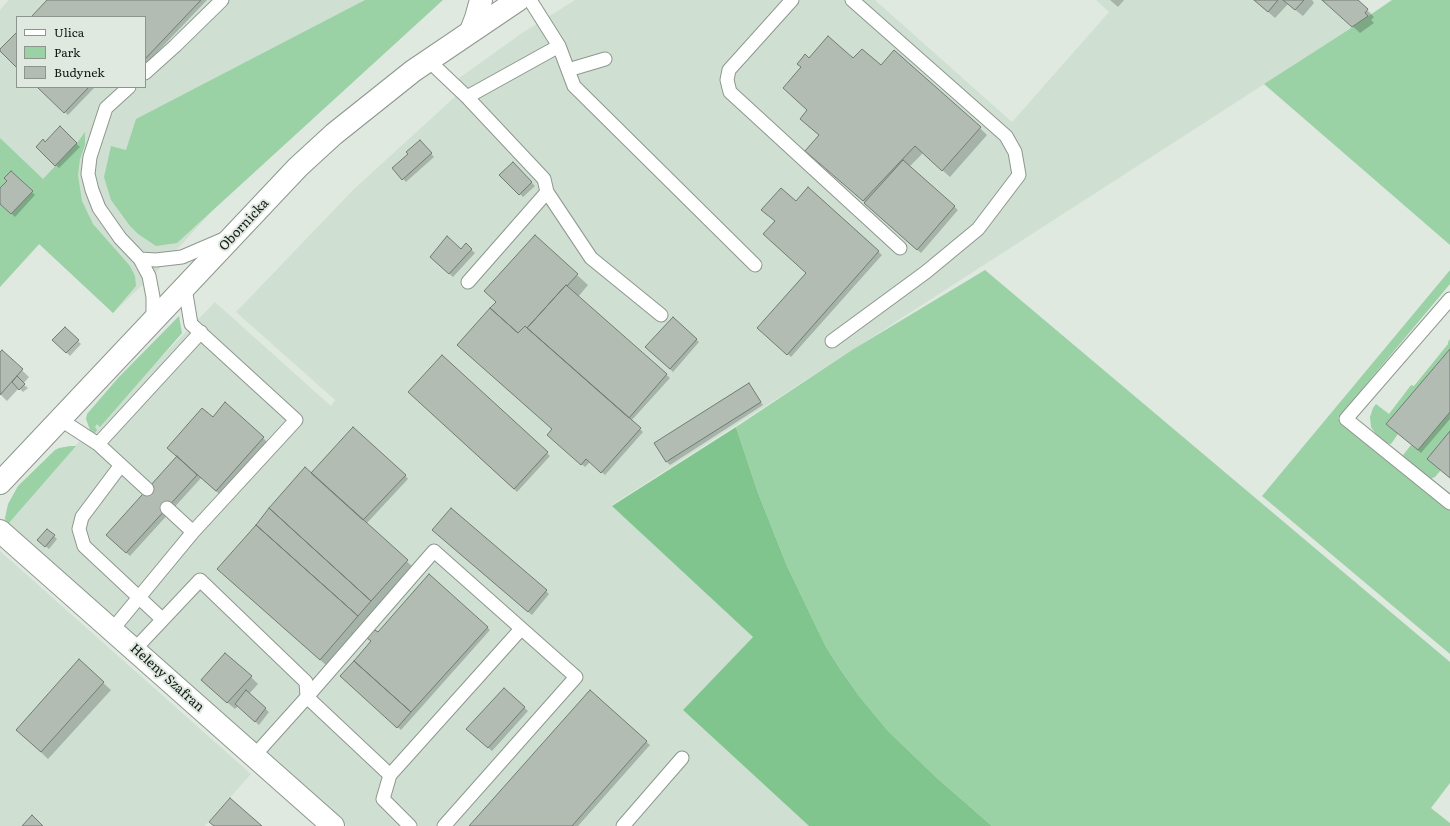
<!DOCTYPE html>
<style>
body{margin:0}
#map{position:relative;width:1450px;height:826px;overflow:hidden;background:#dfe9e0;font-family:Literata,serif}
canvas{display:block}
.legend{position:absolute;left:16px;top:16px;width:130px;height:72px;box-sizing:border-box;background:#dfe9e0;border:1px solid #8e958f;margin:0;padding:5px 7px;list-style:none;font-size:12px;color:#141815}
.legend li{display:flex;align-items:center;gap:8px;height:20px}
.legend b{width:20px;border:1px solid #8e958f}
</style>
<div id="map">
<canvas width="1450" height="826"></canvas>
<ul class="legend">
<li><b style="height:5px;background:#fff"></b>Ulica</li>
<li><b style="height:11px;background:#9bd2a5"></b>Park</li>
<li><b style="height:11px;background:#b2bcb3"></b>Budynek</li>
</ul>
</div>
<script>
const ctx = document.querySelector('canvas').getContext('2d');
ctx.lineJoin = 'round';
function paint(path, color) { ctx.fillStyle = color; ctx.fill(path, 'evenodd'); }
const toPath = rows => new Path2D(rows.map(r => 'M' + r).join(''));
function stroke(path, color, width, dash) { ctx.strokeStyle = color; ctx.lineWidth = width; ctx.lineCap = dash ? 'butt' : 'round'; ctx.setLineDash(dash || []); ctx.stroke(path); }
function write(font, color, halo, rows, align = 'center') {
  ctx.font = font + ' Literata,serif'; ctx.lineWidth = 4; ctx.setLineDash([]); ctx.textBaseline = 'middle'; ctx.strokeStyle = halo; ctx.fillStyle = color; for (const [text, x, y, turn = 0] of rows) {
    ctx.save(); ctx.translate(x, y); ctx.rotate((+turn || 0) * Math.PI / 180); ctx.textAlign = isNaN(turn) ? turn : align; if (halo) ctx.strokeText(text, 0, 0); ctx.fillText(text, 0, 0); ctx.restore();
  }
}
paint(toPath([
 [9,0,441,0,281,136,158,270,113,313,40,244,0,287,0,10],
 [17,17,145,17,145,87,17,87],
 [575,0,875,0,1012,122,1109,12,1096,0,1357,0,1373,14,612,505,753,637,683,710,809,826,347,826,3,520,215,302,331,406,335,400,236,312,354,189,458,94,448,86,522,33],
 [0,551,251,774,205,826,0,826]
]), '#cfe0d2');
paint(toPath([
 [365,0,443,0,177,243,156,246,138,234,130,226,111,200,104,177,111,146,126,150,136,119],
 [1392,0,1450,0,1450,245,1264,84,1348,30],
 [85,132,85,145,80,159,78,175,82,201,93,224,130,266,135,276,136,286,113,313,39,244,0,287,0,138,43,179,77,143],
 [985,270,1450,662,1450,783,1431,808,1450,823,1450,826,992,826,938,779,888,731,859,696,840,669,826,647,787,566,758,493,736,427,852,350],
 [1450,270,1450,284,1338,418,1450,510,1450,654,1262,496],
 [179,316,182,333,100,427,97,424,95,427,97,430,95,433,90,430,86,419,87,414,118,378],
 [1450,339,1450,349,1387,424,1398,434,1391,444,1386,443,1377,436,1371,427,1370,417,1373,408,1376,404,1389,414,1411,385,1414,386,1448,344,1448,342],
 [1450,412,1450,431,1441,470,1435,477,1430,479,1404,458,1403,455,1411,445,1418,450],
 [70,446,76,446,8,524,5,518,8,504,18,486,55,450,59,448]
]), '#9bd2a5');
paint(toPath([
 [736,427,758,493,787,566,826,647,840,669,859,696,888,731,938,779,992,826,809,826,683,710,753,637,612,506]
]), '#80c58e');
paint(toPath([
 [48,0,207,0,145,65,145,17,32,17],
 [1110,0,1124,0,1118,7],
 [1255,0,1312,0,1314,3,1303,16,1288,4,1275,18],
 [1324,0,1356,0,1374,17,1371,20,1374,23,1360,33],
 [809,59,853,60,881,67,980,128,987,135,950,177,923,153,909,167,958,210,921,253,814,157,820,136,808,126],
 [38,87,95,87,68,115],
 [60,128,80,147,59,168,37,147,45,144],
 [420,141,434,157,406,182,394,169,409,154],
 [513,163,535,186,523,197,501,175],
 [11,172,35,195,15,217,0,203,0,189,8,181],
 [808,189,882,255,791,357,759,328,807,273,796,202],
 [466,245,475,253,453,277,434,260,461,250],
 [577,275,588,285,578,297,670,378,631,421,643,432,605,475,590,462,585,467,552,438,553,429,462,348],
 [65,328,81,344,70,356,54,340],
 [696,339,699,342,673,372,650,350],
 [1450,350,1450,419,1421,453,1391,427],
 [2,351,29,377,23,384,28,388,23,392,19,388,7,401,0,394,0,354],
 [442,356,550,456,517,492,409,392],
 [749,384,763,405,670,465,667,462],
 [213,418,263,438,273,448,227,501,201,478,130,556,107,535],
 [311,474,405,475,408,479,366,524,414,568,327,666,225,575],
 [436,533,546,591,549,594,532,615],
 [54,536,57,539,49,549,42,543],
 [487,627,490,630,401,730,344,679,378,633],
 [79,661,111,690,48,759,24,736],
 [251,677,258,684,249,694,269,712,259,725,238,706,235,709,209,687],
 [504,689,528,711,492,751,471,732],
 [590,691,650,745,578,826,471,826]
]), '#0003');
const building = toPath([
 [47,0,201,0,145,59,145,17,31,17,47,0],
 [1254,0,1278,0,1268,12,1254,0],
 [1283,0,1304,0,1295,10,1283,0],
 [1322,0,1358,0,1368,9,1365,13,1368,16,1352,27,1322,0],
 [17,32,17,68,0,51,0,49,17,32],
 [828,36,853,58,862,49,881,65,894,50,981,127,942,171,915,146,863,201,805,151,819,135,800,119,807,110,783,88,801,67,797,64,802,58,805,54,809,58,828,36],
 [37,87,89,87,64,113,37,87],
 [60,126,77,143,55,166,36,147,43,139,45,142,60,126],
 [420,140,432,153,402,180,392,168,408,154,406,152,420,140],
 [903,160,955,206,917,250,864,203,903,160],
 [513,162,532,182,519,195,499,175,513,162],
 [11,171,33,191,11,214,0,204,0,188,7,181,4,178,11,171],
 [808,187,879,251,787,355,757,328,806,273,763,234,775,221,761,210,781,188,796,201,808,187],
 [535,235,578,274,567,286,566,285,527,328,525,326,518,333,490,308,496,302,484,291,535,235],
 [447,236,461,249,466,243,472,249,449,274,430,257,447,236],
 [566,285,667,374,629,418,527,328,566,285],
 [490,308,518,333,525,326,641,428,601,473,586,459,581,465,547,435,552,429,457,345,490,308],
 [673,317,697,339,670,369,645,347,673,317],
 [65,327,79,340,66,353,52,340,65,327],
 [1450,349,1450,412,1418,450,1386,424,1450,349],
 [2,350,23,369,0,395,0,352,2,350],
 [442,355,548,452,514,489,408,392,442,355],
 [17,376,25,384,19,390,12,382,17,376],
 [749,383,761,402,666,462,654,443,749,383],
 [225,402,264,437,216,491,167,448,202,408,213,417,225,402],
 [353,427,406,475,363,520,311,473,353,427],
 [1450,431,1450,478,1427,459,1450,431],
 [177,456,197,475,126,553,106,535,177,456],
 [305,467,408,560,371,601,269,508,305,467],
 [269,508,371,601,358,616,256,525,269,508],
 [451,508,547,590,528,612,432,530,451,508],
 [256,525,358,616,320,660,217,569,256,525],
 [47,529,55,535,45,547,37,540,47,529],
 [429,574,488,627,411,712,354,661,371,641,366,637,373,629,378,632,429,574],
 [225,653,252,676,227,703,201,680,225,653],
 [79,659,104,682,41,752,16,730,79,659],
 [354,661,411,712,397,728,340,676,354,661],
 [504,688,525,707,488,748,466,729,504,688],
 [246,690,266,708,255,722,235,704,246,690],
 [590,690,647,741,572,826,469,826,590,690],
 [230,798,262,826,214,826,209,822,230,798],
 [32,815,43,826,22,826,32,815]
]);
paint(building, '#b2bcb3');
stroke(building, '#737c74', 1);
const service = toPath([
 [530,0,559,46,574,86,755,265],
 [792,0,729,70,727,80,730,92,900,248],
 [428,60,467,97,544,179,547,192,591,258,661,315],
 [568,70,605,59],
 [145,73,175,46,222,0],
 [129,87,106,108,90,157,88,174,92,190,99,208,120,238,140,259,149,276,153,297,153,322],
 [467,97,559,46],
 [140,259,156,260,182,257,224,239],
 [468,282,547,192],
 [1450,299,1346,419,1450,503],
 [832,341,926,272,978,229,1019,175,1015,152,1006,136,852,0],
 [61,420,98,444,147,489],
 [98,444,201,332],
 [121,465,82,517,79,529,84,546,162,619],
 [167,508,193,532,296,420,191,324,185,288],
 [112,630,193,532],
 [134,650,200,580,306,682,307,697,390,775],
 [254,756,307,697,434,551,576,677,444,826],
 [410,826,383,799,390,775,521,629],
 [623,826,682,758]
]);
const minor = toPath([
 [0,531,333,826]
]);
const tertiary = toPath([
 [471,31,476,18,481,0]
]);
const secondary = toPath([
 [0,483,298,167,334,134,413,71,518,0]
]);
stroke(service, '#8d978f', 15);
stroke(minor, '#8d978f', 24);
stroke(tertiary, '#8d978f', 24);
stroke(secondary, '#8d978f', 24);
stroke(service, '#fff', 13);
stroke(minor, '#fff', 22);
stroke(tertiary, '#fff', 22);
stroke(secondary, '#fff', 22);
write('13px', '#141815', '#dfe9e0', [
 ["Obornicka",244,225,-47],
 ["Heleny Szafran",167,678,42]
]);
</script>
